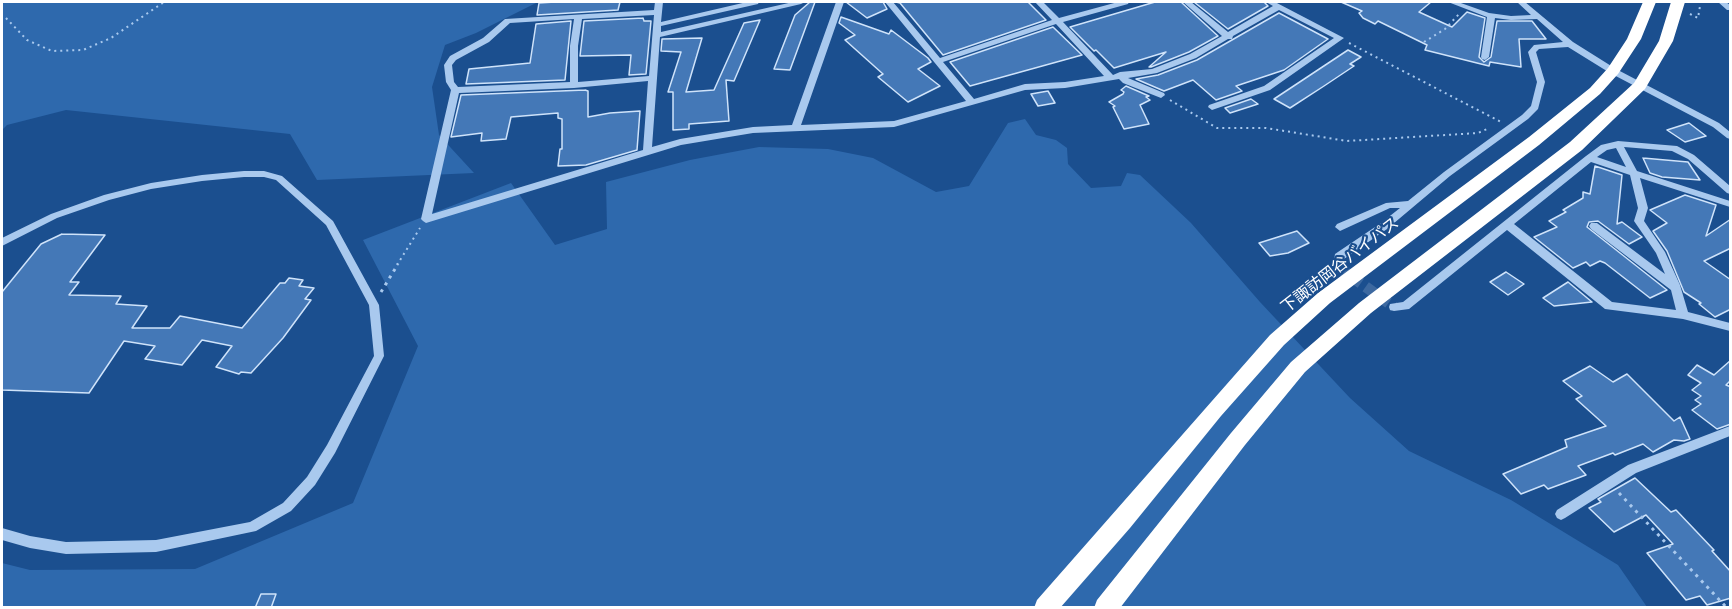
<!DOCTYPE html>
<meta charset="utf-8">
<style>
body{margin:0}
#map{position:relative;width:1732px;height:609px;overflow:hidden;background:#1b4f8f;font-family:"Asap Condensed",sans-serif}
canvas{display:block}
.frame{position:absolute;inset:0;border:3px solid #fff;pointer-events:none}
</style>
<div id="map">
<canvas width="1732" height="609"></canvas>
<div class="frame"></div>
</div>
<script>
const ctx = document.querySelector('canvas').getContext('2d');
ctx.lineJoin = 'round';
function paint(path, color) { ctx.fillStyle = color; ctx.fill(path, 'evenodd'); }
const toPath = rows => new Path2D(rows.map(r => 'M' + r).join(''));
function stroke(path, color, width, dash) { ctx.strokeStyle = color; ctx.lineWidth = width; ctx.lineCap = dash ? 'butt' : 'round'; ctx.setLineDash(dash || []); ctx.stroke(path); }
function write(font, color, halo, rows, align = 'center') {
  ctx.font = font + ' "Asap Condensed","Noto Sans JP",sans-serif'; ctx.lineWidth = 4.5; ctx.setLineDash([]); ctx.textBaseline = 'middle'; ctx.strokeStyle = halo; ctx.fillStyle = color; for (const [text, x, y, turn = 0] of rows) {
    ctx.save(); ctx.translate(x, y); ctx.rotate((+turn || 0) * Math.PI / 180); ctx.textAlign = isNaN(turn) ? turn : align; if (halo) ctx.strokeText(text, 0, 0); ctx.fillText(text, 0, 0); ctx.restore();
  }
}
paint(toPath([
 [2,2,538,2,476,33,445,45,432,87,439,135,474,173,317,180,290,134,66,110,7,125,2,130],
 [1025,119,1036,135,1056,140,1067,148,1068,164,1091,188,1121,186,1127,173,1140,175,1191,223,1260,302,1350,398,1409,451,1511,500,1618,565,1647,607,2,608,2,563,30,570,195,569,353,503,418,346,363,240,511,183,555,245,607,229,606,182,690,160,759,147,828,149,873,158,936,192,969,186,1008,123]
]), '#2e69ad');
const building = toPath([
 [555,2,620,2,618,10,537,15,539,3,555,2],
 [810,2,815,2,790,70,774,69,795,15,810,2],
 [846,2,883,2,887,9,867,18,846,2],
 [896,2,1028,2,1046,20,943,55,900,3,896,2],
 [1155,2,1181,2,1218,36,1189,52,1151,67,1149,67,1166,52,1114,68,1096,50,1094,51,1070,27,1155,2],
 [1194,2,1264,2,1268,6,1228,29,1194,2],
 [1341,2,1431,2,1419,12,1452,27,1467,12,1485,18,1479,57,1484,62,1491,57,1497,21,1532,21,1546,39,1519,39,1521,67,1490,62,1489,66,1425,50,1427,45,1378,21,1375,24,1363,18,1359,13,1362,11,1341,2],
 [1279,13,1328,39,1284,70,1236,86,1242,91,1216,100,1193,80,1164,91,1136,79,1158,75,1197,60,1279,13],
 [841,17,889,34,891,30,928,58,931,62,918,69,940,86,908,102,878,77,883,74,845,40,855,35,839,23,841,17],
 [643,18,644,21,651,21,646,74,629,75,631,55,580,56,584,21,643,18],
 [760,20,734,81,726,80,729,121,689,124,689,129,673,130,673,92,668,92,681,52,661,51,662,39,702,38,686,92,714,90,744,23,760,20],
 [571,21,565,80,466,84,469,69,530,63,536,24,571,21],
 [1053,27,1082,55,970,86,950,62,1053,27],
 [1348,50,1361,57,1350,64,1354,66,1324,86,1290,108,1274,99,1348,50],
 [1126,86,1149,96,1146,97,1150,100,1140,105,1149,124,1124,129,1113,107,1115,106,1109,102,1123,94,1124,92,1121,90,1126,86],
 [585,90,588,91,588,117,610,113,640,111,637,150,586,165,558,166,560,149,562,149,562,119,558,118,558,113,511,117,506,139,481,141,482,133,451,137,461,95,585,90],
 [1048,91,1055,103,1038,106,1031,94,1048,91],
 [1251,99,1258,104,1230,113,1225,108,1251,99],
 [1689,123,1706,136,1685,142,1667,130,1689,123],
 [1643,158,1688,162,1700,180,1662,177,1650,173,1643,158],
 [1595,166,1622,175,1617,224,1622,222,1642,237,1629,244,1598,221,1589,222,1587,227,1667,290,1650,298,1605,263,1600,261,1590,266,1586,262,1573,268,1534,237,1557,227,1549,221,1566,212,1563,210,1583,198,1583,192,1590,194,1595,166],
 [1685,195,1716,205,1706,236,1731,219,1731,248,1704,261,1731,280,1731,309,1715,317,1699,304,1701,303,1684,292,1667,251,1653,231,1667,223,1650,210,1685,195],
 [1297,231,1309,243,1288,253,1270,256,1259,243,1297,231],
 [62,234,105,235,70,282,79,282,69,295,121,296,116,304,147,306,132,328,170,328,180,316,242,328,280,283,285,283,289,278,303,280,299,286,314,288,305,299,311,300,283,338,251,373,241,372,239,374,216,367,232,346,202,340,182,365,145,359,155,346,124,341,89,393,2,390,2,292,41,244,62,234],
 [1506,272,1524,284,1508,295,1490,282,1506,272],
 [1568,282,1592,302,1554,306,1543,298,1568,282],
 [1731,360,1731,380,1726,385,1731,387,1731,424,1717,429,1692,410,1701,404,1695,400,1701,396,1692,390,1701,383,1688,375,1697,365,1714,375,1731,360],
 [1590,366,1613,382,1627,374,1674,421,1680,417,1690,439,1684,441,1674,440,1653,452,1643,444,1615,455,1613,453,1578,466,1586,475,1548,489,1544,485,1521,494,1503,474,1567,447,1565,440,1606,426,1576,399,1582,396,1563,381,1590,366],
 [1635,478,1671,512,1676,510,1714,550,1712,551,1731,572,1731,598,1707,605,1700,596,1686,600,1647,553,1673,544,1646,515,1614,532,1589,508,1601,502,1598,499,1635,478],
 [261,594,276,594,271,608,255,608,261,594]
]);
paint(building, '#4478b7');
stroke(building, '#cfe3fa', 1.5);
stroke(toPath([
 [1338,267,1394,307]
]), '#3d69a0', 11, [11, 6]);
stroke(toPath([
 [1690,14,1698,18,1700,6],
 [6,18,27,40,52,51,83,50,111,38,164,2],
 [1424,42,1445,29,1460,13],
 [1349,43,1501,122],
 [1170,100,1217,128,1266,128,1347,141,1478,133,1487,129],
 [397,265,420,228]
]), '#a9c9ee', 2, [2, 4]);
stroke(toPath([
 [381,292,398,264],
 [1619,493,1727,608]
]), '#a9c9ee', 3, [3, 5]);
paint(toPath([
 [655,2,663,2,661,22,747,2,759,2,758,4,661,26,661,32,793,2,805,2,801,4,660,37,652,147,680,139,753,127,792,125,836,2,844,2,801,125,894,121,966,101,885,2,893,2,940,58,1052,20,1035,2,1043,2,1059,18,1118,2,1129,2,1128,4,1063,22,1113,75,1120,72,1152,69,1190,54,1222,36,1183,2,1191,2,1228,32,1273,6,1266,2,1275,2,1344,38,1270,90,1212,110,1208,107,1209,105,1264,86,1334,38,1279,10,1233,36,1232,39,1228,39,1196,58,1157,73,1128,78,1164,93,1165,95,1161,98,1123,83,1119,79,1065,88,1025,90,894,127,753,133,681,145,426,223,423,221,421,219,451,90,446,82,444,65,450,56,483,38,505,19,654,10,655,2],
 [654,15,649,76,578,82,578,46,582,19,654,15],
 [574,19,570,46,570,82,458,87,454,82,452,65,456,60,489,42,510,23,574,19],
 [1056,24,1104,76,1065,82,1025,84,974,99,943,62,1056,24],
 [648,81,643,150,432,214,459,93,574,88,648,81],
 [1448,2,1458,2,1489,13,1511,16,1531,15,1517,2,1525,2,1573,42,1616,69,1719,123,1730,132,1730,139,1727,138,1713,127,1610,73,1568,47,1539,49,1536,52,1545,82,1538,109,1528,119,1450,176,1387,229,1344,259,1342,270,1334,270,1333,267,1335,254,1381,223,1400,208,1390,208,1340,231,1335,227,1337,224,1386,203,1408,201,1444,172,1522,115,1531,106,1537,82,1528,52,1534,45,1563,42,1537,19,1511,20,1495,18,1489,57,1485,60,1482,59,1481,57,1487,17,1448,2],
 [1718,2,1726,2,1730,5,1730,10,1727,10,1718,2],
 [1618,141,1677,146,1694,155,1730,186,1730,194,1727,193,1688,159,1672,151,1624,147,1637,171,1730,201,1730,207,1640,178,1648,208,1644,221,1665,252,1680,285,1688,312,1730,323,1730,331,1683,319,1605,309,1507,230,1409,309,1394,311,1390,310,1389,307,1390,304,1403,302,1586,156,1601,145,1618,141],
 [1616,148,1626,167,1597,157,1607,150,1616,148],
 [1591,162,1630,175,1638,208,1634,221,1656,253,1665,274,1597,223,1591,223,1589,226,1591,229,1671,290,1676,310,1612,302,1514,224,1591,162],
 [244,171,264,171,282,176,333,221,379,305,384,356,335,453,315,485,291,511,256,531,156,552,66,554,30,548,2,540,2,528,30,536,66,542,156,540,250,522,283,503,307,477,327,445,374,356,369,305,326,225,276,180,264,177,244,177,202,181,151,189,109,200,57,218,2,246,2,238,51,214,104,195,151,183,202,175,244,171],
 [1730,426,1730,436,1636,473,1565,518,1561,520,1557,518,1555,514,1557,510,1628,465,1730,426]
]), '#a9c9ee');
paint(toPath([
 [1643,2,1656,2,1641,39,1618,74,1600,94,1539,145,1330,303,1284,345,1221,416,1130,528,1060,608,1034,608,1037,600,1270,335,1318,293,1529,137,1590,88,1608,68,1627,39,1643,2],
 [1671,2,1685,2,1673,41,1645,89,1582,150,1371,313,1305,372,1245,445,1120,608,1094,608,1097,600,1231,433,1291,362,1359,303,1570,142,1634,83,1659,41,1671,2]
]), '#fff');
write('16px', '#fff', '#1b4f8f', [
 ["下諏訪岡谷バイパス",1340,265,-38]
]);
</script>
